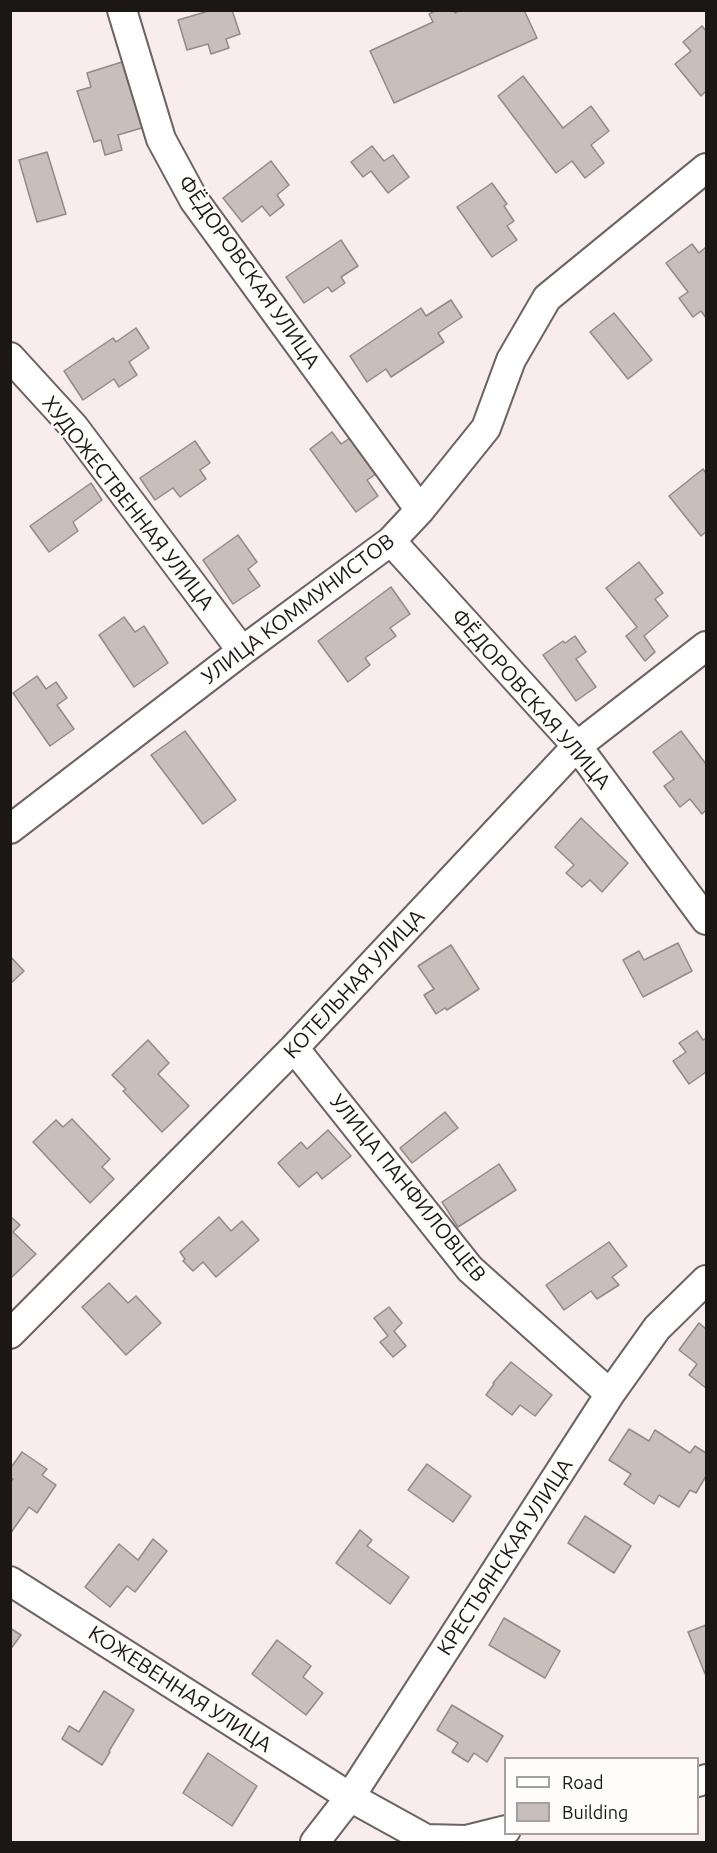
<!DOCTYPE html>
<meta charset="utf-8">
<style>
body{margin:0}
#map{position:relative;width:717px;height:1853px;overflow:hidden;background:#f8eced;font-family:Ubuntu,sans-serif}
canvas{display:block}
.frame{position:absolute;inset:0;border:12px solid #1b1717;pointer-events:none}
.legend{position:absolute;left:504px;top:1757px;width:195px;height:78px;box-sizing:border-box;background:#fffcfc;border:2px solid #a4a0a0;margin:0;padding:8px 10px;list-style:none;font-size:18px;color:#1b1717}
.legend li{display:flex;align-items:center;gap:12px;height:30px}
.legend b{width:30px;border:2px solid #a4a0a0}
</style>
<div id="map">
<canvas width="717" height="1853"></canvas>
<div class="frame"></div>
<ul class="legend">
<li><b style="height:8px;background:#fff"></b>Road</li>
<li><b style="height:16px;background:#c8beba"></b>Building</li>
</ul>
</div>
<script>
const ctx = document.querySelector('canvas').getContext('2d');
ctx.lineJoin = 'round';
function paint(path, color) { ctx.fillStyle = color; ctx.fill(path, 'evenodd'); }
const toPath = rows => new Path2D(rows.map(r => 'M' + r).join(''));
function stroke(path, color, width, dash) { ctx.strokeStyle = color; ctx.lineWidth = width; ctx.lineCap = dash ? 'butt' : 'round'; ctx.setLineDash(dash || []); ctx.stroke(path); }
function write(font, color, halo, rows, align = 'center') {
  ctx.font = font + ' Ubuntu,sans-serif'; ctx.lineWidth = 5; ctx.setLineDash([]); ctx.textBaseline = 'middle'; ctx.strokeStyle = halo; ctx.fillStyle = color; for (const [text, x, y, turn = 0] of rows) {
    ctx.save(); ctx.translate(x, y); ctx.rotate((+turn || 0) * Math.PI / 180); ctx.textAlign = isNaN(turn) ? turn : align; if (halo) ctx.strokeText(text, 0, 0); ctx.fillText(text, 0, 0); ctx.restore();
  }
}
const building = toPath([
 [212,10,232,10,240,34,226,39,229,48,211,54,208,44,187,50,178,20,212,10],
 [437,10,454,10,455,13,461,10,524,10,537,38,394,103,370,51,433,22,429,14,437,10],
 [702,26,706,31,706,91,701,96,675,64,691,51,683,42,702,26],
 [125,61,145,127,118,135,122,150,105,155,101,140,94,142,77,91,91,87,87,73,125,61],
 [523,76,563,128,591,106,609,131,591,145,604,163,585,178,572,161,556,173,498,96,523,76],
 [372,146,384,161,393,155,409,177,388,193,371,171,363,177,351,162,372,146],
 [47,152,66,214,37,222,19,160,47,152],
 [271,161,289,185,277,195,284,205,270,216,262,206,242,222,223,198,271,161],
 [492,183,507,204,504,206,514,221,507,226,517,240,492,257,457,207,492,183],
 [341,240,358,266,341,277,345,283,332,292,328,287,304,303,286,277,341,240],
 [692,244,699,253,706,247,706,318,701,311,693,317,679,298,688,292,666,263,692,244],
 [451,300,462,317,438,333,444,342,391,377,386,369,367,382,350,356,421,308,426,316,451,300],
 [614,313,652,360,628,379,590,332,614,313],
 [136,328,149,348,129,362,137,375,119,387,114,379,83,400,64,371,113,338,116,342,136,328],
 [332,432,341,444,350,438,376,474,367,480,378,496,356,512,310,449,332,432],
 [195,441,210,463,200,470,206,479,180,497,173,488,155,500,140,478,195,441],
 [703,469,706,473,706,532,701,536,669,496,703,469],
 [91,483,102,500,73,522,78,531,49,552,30,526,91,483],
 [238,535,257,562,248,569,260,586,233,604,203,560,238,535],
 [639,562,663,593,655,599,668,616,644,636,655,652,645,661,626,636,637,627,606,588,639,562],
 [391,587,410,614,390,628,396,636,365,658,370,665,348,682,318,641,391,587],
 [124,617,135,632,144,626,168,663,134,687,99,635,124,617],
 [575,636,586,652,576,659,596,687,576,701,543,655,563,641,565,643,575,636],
 [37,676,46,689,56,682,67,698,57,705,74,729,50,746,13,693,37,676],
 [185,731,236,800,203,824,151,755,185,731],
 [681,731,706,764,706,810,702,814,690,799,680,807,664,786,674,779,653,752,681,731],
 [581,818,628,863,602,892,590,880,582,887,566,873,574,865,555,847,581,818],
 [678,943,692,971,643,997,623,960,639,951,644,960,678,943],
 [451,945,479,989,447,1010,445,1008,436,1014,424,995,434,989,418,966,451,945],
 [10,956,24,971,10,984,10,956],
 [697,1031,703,1040,706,1038,706,1072,689,1084,673,1061,686,1052,679,1043,697,1031],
 [148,1040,169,1063,158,1074,189,1106,162,1132,123,1091,126,1089,112,1075,148,1040],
 [445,1112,458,1128,412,1163,400,1148,445,1112],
 [72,1119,110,1159,102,1167,114,1179,90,1203,33,1142,56,1120,63,1127,72,1119],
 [328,1130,351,1156,322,1179,317,1172,299,1187,278,1163,301,1142,307,1149,328,1130],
 [499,1164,516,1190,458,1227,442,1202,499,1164],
 [10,1216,20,1225,13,1232,36,1254,12,1277,10,1276,10,1216],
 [219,1217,231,1231,242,1221,259,1240,216,1277,203,1262,193,1271,183,1261,185,1259,180,1252,219,1217],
 [609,1242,627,1266,612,1277,619,1285,597,1299,591,1291,564,1310,546,1285,609,1242],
 [109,1283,128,1303,136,1296,161,1323,126,1355,82,1307,109,1283],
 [389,1307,402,1323,394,1331,406,1346,393,1357,380,1342,388,1336,374,1318,389,1307],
 [699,1323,706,1329,706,1388,689,1375,697,1364,679,1350,699,1323],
 [511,1362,552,1395,535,1416,520,1405,512,1415,486,1395,494,1384,493,1383,511,1362],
 [629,1429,649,1441,655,1430,690,1453,695,1446,706,1453,706,1476,696,1493,690,1490,679,1507,659,1495,654,1504,624,1484,631,1474,609,1460,629,1429],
 [22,1452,47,1469,42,1475,56,1485,37,1513,29,1507,10,1534,10,1482,13,1479,10,1478,10,1469,22,1452],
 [427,1464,471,1496,453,1522,408,1490,427,1464],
 [585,1516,631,1546,614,1573,568,1543,585,1516],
 [360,1530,372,1540,367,1546,409,1577,390,1604,336,1563,360,1530],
 [153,1539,167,1551,135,1592,127,1586,110,1607,85,1587,119,1544,138,1560,153,1539],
 [504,1618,560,1651,545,1678,489,1645,504,1618],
 [706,1625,706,1676,688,1632,706,1625],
 [10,1628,21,1635,10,1650,10,1628],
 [277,1640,311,1666,303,1677,323,1693,306,1715,252,1674,277,1640],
 [104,1691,134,1710,109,1751,110,1752,102,1765,62,1739,69,1726,79,1732,104,1691],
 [452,1705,503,1736,487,1762,474,1753,468,1762,452,1752,458,1743,437,1730,452,1705],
 [208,1753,257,1786,232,1826,183,1793,208,1753]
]);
paint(building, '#c8beba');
stroke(building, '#938a86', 1.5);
const minor = toPath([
 [122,10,161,139,194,200,420,510],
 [10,357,74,427,242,651],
 [391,541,577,746,706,920],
 [10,829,242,651,391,541,420,510,486,428,511,360,547,298,706,168],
 [294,1048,470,1269,610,1394],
 [10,1334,294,1048,577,746,706,646],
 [10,1581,350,1797,426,1839,466,1840,506,1830],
 [698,1782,706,1779],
 [315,1842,350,1797,610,1394,657,1328,706,1280]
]);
stroke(minor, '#6d6363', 32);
stroke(minor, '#fff', 28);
write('21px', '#1b1717', '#fffcfc', [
 ["ФЁДОРОВСКАЯ УЛИЦА",249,272,55],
 ["ХУДОЖЕСТВЕННАЯ УЛИЦА",128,503,52],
 ["УЛИЦА КОММУНИСТОВ",298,609,-37],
 ["ФЁДОРОВСКАЯ УЛИЦА",531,699,49],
 ["КОТЕЛЬНАЯ УЛИЦА",354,984,-47],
 ["УЛИЦА ПАНФИЛОВЦЕВ",408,1188,51],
 ["КРЕСТЬЯНСКАЯ УЛИЦА",505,1557,-57],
 ["КОЖЕВЕННАЯ УЛИЦА",180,1689,33]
]);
</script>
